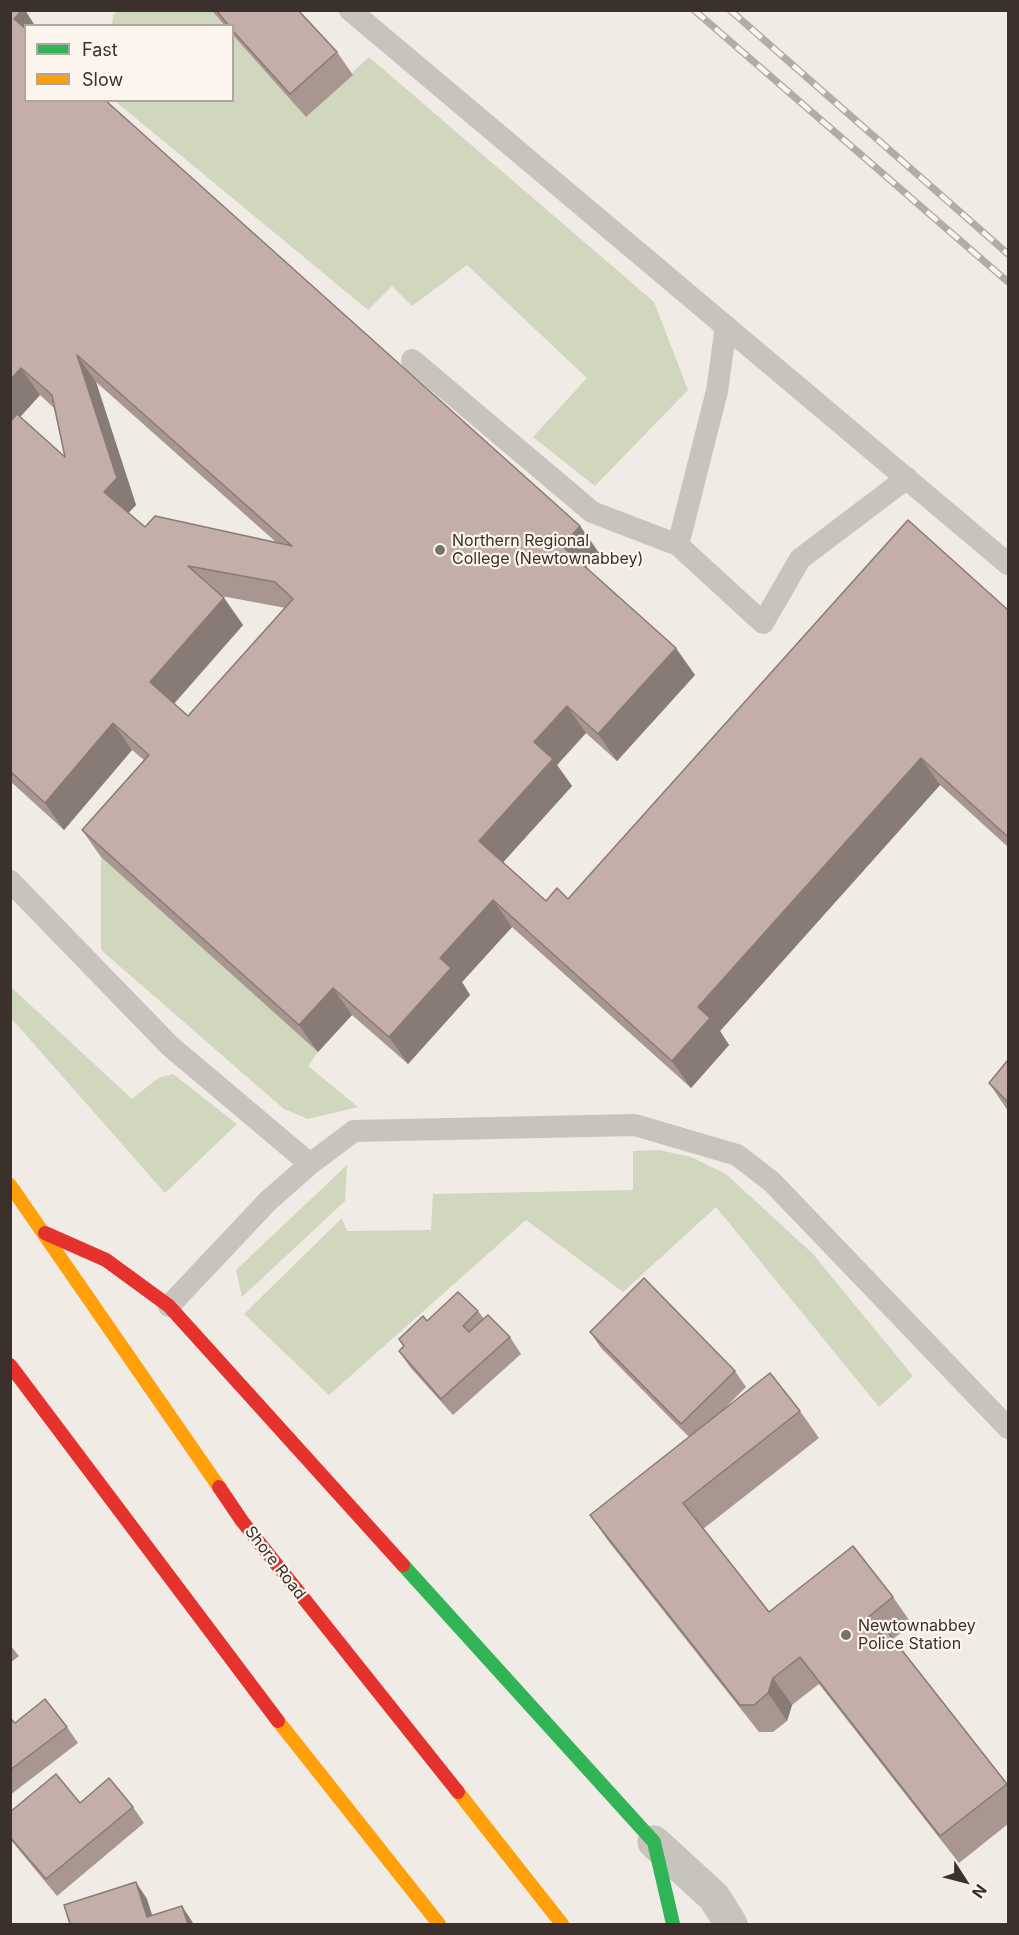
<!DOCTYPE html>
<style>
body{margin:0}
#map{position:relative;width:1019px;height:1935px;overflow:hidden;background:#f0ebe5;font-family:Inter,sans-serif}
canvas{display:block}
.frame{position:absolute;inset:0;border:12px solid #3b302b;pointer-events:none}
.legend{position:absolute;left:24px;top:24px;width:210px;height:78px;box-sizing:border-box;background:#fbf5ee;border:2px solid #aea6a0;margin:0;padding:8px 10px;list-style:none;font-size:18px;color:#3b302b}
.legend li{display:flex;align-items:center;gap:12px;height:30px}
.legend b{width:30px;border:2px solid #aea6a0}
.north{position:absolute;left:935px;top:1851px;width:60px;height:60px;-webkit-text-stroke:4px #fbf5ee;paint-order:stroke;rotate:126deg;font-size:16px;font-weight:700;line-height:24px;text-align:center;color:#3b302b}
.north::after{content:'';display:block;margin:auto;width:21px;height:27px;background:#3b302b;clip-path:polygon(50% 0,100% 100%,50% 72%,0 100%)}
</style>
<div id="map">
<canvas width="1019" height="1935"></canvas>
<div class="frame"></div>
<ul class="legend">
<li><b style="height:8px;background:#30b455"></b>Fast</li>
<li><b style="height:8px;background:#ff9f0a"></b>Slow</li>
</ul>
<div class="north">N</div>
</div>
<script>
const ctx = document.querySelector('canvas').getContext('2d');
ctx.lineJoin = 'round';
function paint(path, color) { ctx.fillStyle = color; ctx.fill(path, 'evenodd'); }
const toPath = rows => new Path2D(rows.map(r => 'M' + r).join(''));
function stroke(path, color, width, dash) { ctx.strokeStyle = color; ctx.lineWidth = width; ctx.lineCap = dash ? 'butt' : 'round'; ctx.setLineDash(dash || []); ctx.stroke(path); }
function write(font, color, halo, rows, align = 'center') {
  ctx.font = font + ' Inter,sans-serif'; ctx.lineWidth = 4.5; ctx.setLineDash([]); ctx.textBaseline = 'middle'; ctx.strokeStyle = halo; ctx.fillStyle = color; for (const [text, x, y, turn = 0] of rows) {
    ctx.save(); ctx.translate(x, y); ctx.rotate((+turn || 0) * Math.PI / 180); ctx.textAlign = isNaN(turn) ? turn : align; if (halo) ctx.strokeText(text, 0, 0); ctx.fillText(text, 0, 0); ctx.restore();
  }
}
paint(toPath([
 [118,11,211,11,224,25,112,25,113,15],
 [233,35,306,116,369,57,654,302,688,390,595,486,533,437,587,378,467,265,412,306,392,286,368,310,115,101,232,100],
 [101,857,318,1052,308,1066,358,1107,308,1119,284,1109,101,950],
 [11,987,132,1099,158,1078,173,1074,237,1124,165,1193,11,1018],
 [659,1150,691,1157,726,1174,813,1254,913,1376,879,1407,716,1207,623,1292,526,1220,329,1395,244,1314,342,1218,347,1231,431,1230,433,1194,633,1190,633,1151],
 [347,1165,345,1201,242,1297,236,1270]
]), '#d1d6bf');
stroke(toPath([
 [350,10,1008,564],
 [412,360,592,512,678,545,763,623,800,559,907,478],
 [678,545,717,391,726,326],
 [10,881,170,1046,310,1164],
 [169,1306,268,1201,310,1164,354,1131,635,1125,737,1155,772,1182,1008,1428]
]), '#c9c3be', 22);
stroke(toPath([
 [654,1842,714,1897,731,1924]
]), '#c9c3be', 33);
stroke(toPath([
 [403,1565,654,1842,673,1924]
]), '#30b455', 14);
stroke(toPath([
 [10,1185,219,1487],
 [278,1721,439,1924],
 [458,1792,562,1924]
]), '#ff9f0a', 14);
stroke(toPath([
 [45,1233,106,1260,169,1306,403,1565],
 [10,1365,278,1721],
 [219,1487,242,1521,458,1792]
]), '#e5322d', 14);
const rail = toPath([
 [694,10,1008,282],
 [730,10,1008,254]
]);
stroke(rail, '#b1aca8', 7);
stroke(rail, '#fbf5ee', 4.5, [14]);
paint(toPath([
 [10,10,25,10,35,26,26,100,580,526,599,553,586,567,695,675,617,761,586,733,557,765,572,786,503,862,546,901,568,899,1008,610,1008,847,940,785,720,1031,729,1045,691,1088,512,927,462,982,470,995,408,1064,352,1015,318,1052,101,857,82,830,144,760,132,750,64,830,10,781],
 [96,382,277,543,145,527,128,513,136,505],
 [40,395,54,408,65,457,20,417],
 [221,596,286,608,188,716,174,704,243,625,224,598],
 [211,10,298,10,337,52,353,75,306,117,232,34,232,26,225,26],
 [1008,1060,1008,1111,989,1083],
 [478,1311,484,1319,510,1337,521,1354,453,1415,410,1367,399,1351,404,1346,399,1339,427,1321],
 [590,1332,735,1371,746,1387,723,1410,800,1411,819,1438,703,1529,769,1612,893,1597,912,1624,893,1639,1008,1786,1008,1824,959,1863,819,1684,792,1705,787,1721,773,1732,759,1732,609,1542,590,1515,689,1437,601,1348],
 [10,1645,19,1656,10,1663],
 [10,1718,15,1723,67,1727,78,1743,10,1795],
 [80,1803,133,1807,144,1823,57,1896,10,1839,10,1812]
]), '#a89690');
paint(toPath([
 [22,10,25,10,35,26,26,26,26,35,14,19],
 [77,355,96,382,136,505,123,519,104,492],
 [21,368,40,395,10,428,10,380],
 [580,526,599,553,581,573,562,546],
 [224,598,243,625,169,709,150,682],
 [676,648,695,675,617,761,598,734],
 [567,706,586,733,557,765,572,786,498,868,479,841,534,742],
 [113,723,132,750,64,830,45,803],
 [921,758,940,785,720,1031,729,1045,691,1088,672,1061,698,1007],
 [493,900,512,927,462,982,470,995,408,1064,389,1037,440,958],
 [333,988,352,1015,318,1052,299,1025],
 [773,1678,792,1705,787,1721,768,1693],
 [136,1882,147,1899,155,1924,147,1917],
 [182,1906,193,1923,194,1924,188,1924]
]), '#887a75');
const building = toPath([
 [10,10,22,10,14,19,26,29,26,100,105,100,580,526,562,546,676,648,598,734,567,706,534,742,553,759,479,841,546,901,557,888,568,899,908,520,1008,610,1008,837,921,758,698,1007,710,1018,672,1061,493,900,440,958,451,968,389,1037,333,988,299,1025,82,830,149,755,113,723,45,803,10,771,10,422,17,414,65,457,52,395,21,368,10,380,10,10],
 [77,355,292,546,155,516,145,527,104,492,117,478,77,355],
 [188,566,275,582,293,599,188,716,150,682,224,598,188,566],
 [216,10,298,10,337,52,290,94,232,30,232,26,229,26,216,10],
 [1008,1060,1008,1102,989,1083,1008,1060],
 [644,1278,735,1371,681,1424,590,1332,644,1278],
 [458,1292,478,1311,463,1326,469,1332,488,1315,510,1337,441,1399,399,1351,404,1346,399,1339,423,1316,427,1321,458,1292],
 [770,1373,800,1411,683,1503,769,1612,853,1546,893,1597,867,1618,880,1635,886,1630,1007,1784,940,1836,800,1657,773,1678,768,1693,754,1705,740,1705,590,1515,770,1373],
 [45,1699,67,1727,10,1770,10,1718,15,1723,45,1699],
 [56,1774,80,1803,109,1778,133,1807,46,1879,10,1837,10,1812,56,1774],
 [136,1882,147,1917,182,1906,188,1924,70,1924,64,1905,136,1882]
]);
paint(building, '#c3afa7');
stroke(building, '#887a75', 1.5);
for (const [x, y, r, color] of [
 [440,550,6,"#7a716c"],
 [846,1635,6,"#7a716c"]
]) { const dot = new Path2D(); dot.arc(x, y, r, 0, 2 * Math.PI); ctx.fillStyle = color; ctx.fill(dot); stroke(dot, '#fbf5ee', 2); }
write('16px', '#3b302b', '#fbf5ee', [
 ["Northern Regional",452,541],
 ["College (Newtownabbey)",452,559],
 ["Newtownabbey",858,1626],
 ["Police Station",858,1644]
], 'left');
write('16px', '#3b302b', '#fbf5ee', [
 ["Shore Road",275,1563,52]
]);
</script>
